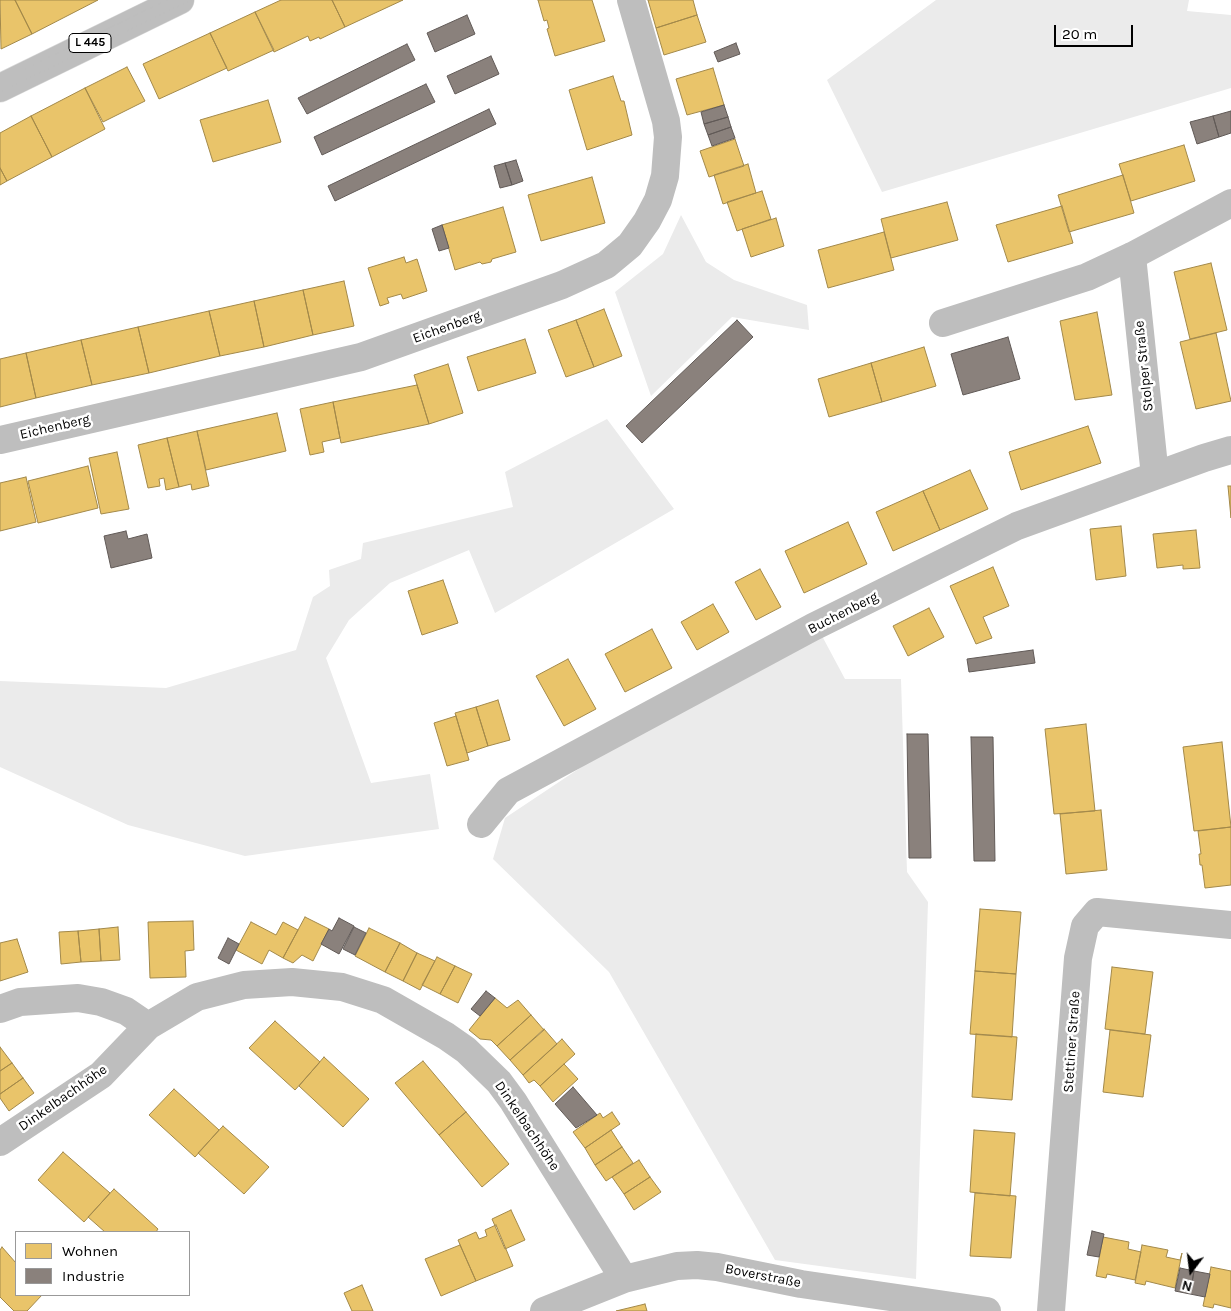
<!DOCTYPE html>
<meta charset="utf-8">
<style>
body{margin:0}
#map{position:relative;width:1231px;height:1311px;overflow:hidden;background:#fff;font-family:Karla,sans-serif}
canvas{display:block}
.legend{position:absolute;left:15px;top:1231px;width:175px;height:65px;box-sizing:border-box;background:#fff;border:1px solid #999;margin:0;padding:6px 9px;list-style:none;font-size:15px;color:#000}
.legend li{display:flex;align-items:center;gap:10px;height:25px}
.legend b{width:25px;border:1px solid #999}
.north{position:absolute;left:1166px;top:1246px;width:50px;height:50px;-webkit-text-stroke:4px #fff;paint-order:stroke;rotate:195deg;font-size:14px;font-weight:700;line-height:20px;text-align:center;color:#000}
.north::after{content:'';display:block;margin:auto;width:18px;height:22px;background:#000;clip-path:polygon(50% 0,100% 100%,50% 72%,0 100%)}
.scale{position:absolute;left:1054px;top:25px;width:79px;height:22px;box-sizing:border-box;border:2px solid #000;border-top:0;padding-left:6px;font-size:15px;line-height:18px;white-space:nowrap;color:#000;-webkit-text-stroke:4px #fff;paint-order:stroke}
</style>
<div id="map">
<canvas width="1231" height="1311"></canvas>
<ul class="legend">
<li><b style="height:14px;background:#e9c46a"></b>Wohnen</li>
<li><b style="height:14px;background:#8a817c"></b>Industrie</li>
</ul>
<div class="north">N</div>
<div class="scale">20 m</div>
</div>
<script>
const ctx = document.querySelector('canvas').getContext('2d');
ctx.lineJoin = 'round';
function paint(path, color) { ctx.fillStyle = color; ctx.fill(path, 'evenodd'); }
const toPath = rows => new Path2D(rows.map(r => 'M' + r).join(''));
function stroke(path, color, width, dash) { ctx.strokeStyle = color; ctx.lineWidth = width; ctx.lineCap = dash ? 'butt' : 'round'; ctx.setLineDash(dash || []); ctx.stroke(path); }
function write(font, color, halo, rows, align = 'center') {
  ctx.font = font + ' Karla,sans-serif'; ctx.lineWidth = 5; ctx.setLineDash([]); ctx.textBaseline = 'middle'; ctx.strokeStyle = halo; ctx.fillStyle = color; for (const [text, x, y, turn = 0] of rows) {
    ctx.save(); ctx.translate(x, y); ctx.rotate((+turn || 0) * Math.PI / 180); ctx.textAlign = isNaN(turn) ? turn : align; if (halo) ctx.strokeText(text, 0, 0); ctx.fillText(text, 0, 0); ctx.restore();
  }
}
paint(toPath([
 [936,0,1189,0,1187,11,1231,15,1231,88,882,192,827,80],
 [681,215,706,262,734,280,807,305,809,330,732,317,651,396,615,292,663,254],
 [607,419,674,509,495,613,469,550,390,583,349,620,326,658,371,783,430,774,439,829,245,856,128,825,0,767,0,681,166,688,296,650,313,597,330,586,329,570,361,559,363,543,513,507,505,472],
 [822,636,845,679,901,679,907,872,928,902,916,1279,775,1260,609,972,493,859,505,818,604,752]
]), '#ebebeb');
const homes = toPath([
 [0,0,15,0,32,34,1,49,0,0],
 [15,0,98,0,32,34,15,0],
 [281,0,332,0,345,27,320,39,319,37,310,41,308,36,274,52,255,12,281,0],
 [332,0,403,0,345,27,332,0],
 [538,0,592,0,605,41,555,56,547,29,549,28,547,20,544,21,538,0],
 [648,0,693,0,697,15,656,28,648,0],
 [255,12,274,50,228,71,210,33,255,12],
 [697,15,706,42,664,55,656,28,697,15],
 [210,33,227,68,159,99,143,64,210,33],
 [127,67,145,101,103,122,85,88,127,67],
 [713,68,724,105,687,115,676,79,713,68],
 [613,76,621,101,624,101,632,135,587,150,569,90,613,76],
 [85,88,105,129,52,157,31,116,85,88],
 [268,100,281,142,213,162,200,120,268,100],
 [31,116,52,157,7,181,0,168,0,133,31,116],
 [735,139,744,166,709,177,700,151,735,139],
 [1184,145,1195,181,1131,201,1119,164,1184,145],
 [748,164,756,193,723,204,714,175,748,164],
 [0,168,7,181,0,185,0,168],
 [1123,175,1134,213,1069,232,1058,195,1123,175],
 [592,177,605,223,541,241,528,195,592,177],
 [762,191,771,219,737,231,727,202,762,191],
 [947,202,958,240,891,258,881,219,947,202],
 [1062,206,1073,243,1008,262,996,225,1062,206],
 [503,207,516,252,492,259,491,262,482,264,480,262,455,270,442,225,503,207],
 [776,218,784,246,751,257,742,229,776,218],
 [884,232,894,270,828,288,818,250,884,232],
 [404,257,406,263,417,259,427,291,403,299,401,294,387,298,389,303,380,306,368,268,404,257],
 [1211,263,1227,330,1190,339,1174,272,1211,263],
 [344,281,354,326,313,335,303,290,344,281],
 [303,290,313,335,264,347,254,301,303,290],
 [254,301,264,347,220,356,209,311,254,301],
 [604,309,622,356,594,367,576,320,604,309],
 [209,311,220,356,149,373,138,327,209,311],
 [1097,312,1112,395,1075,400,1060,321,1097,312],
 [576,320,594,367,566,377,548,330,576,320],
 [138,327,149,373,92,385,81,340,138,327],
 [1216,333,1231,401,1196,409,1180,342,1216,333],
 [525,339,536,373,478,391,467,357,525,339],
 [81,340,92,385,36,398,26,353,81,340],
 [924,347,936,386,882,402,871,363,924,347],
 [26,353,36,398,0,407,0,359,26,353],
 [871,363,882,402,829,417,818,379,871,363],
 [448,364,463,413,429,424,414,375,448,364],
 [417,385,429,424,341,443,333,402,417,385],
 [333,402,340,438,322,442,324,452,310,455,300,409,333,402],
 [277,413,286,451,206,470,197,431,277,413],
 [1088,426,1101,463,1021,490,1009,452,1088,426],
 [197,431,209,486,192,490,191,484,179,487,167,438,197,431],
 [167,438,179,487,166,490,164,478,159,479,160,486,148,488,138,445,167,438],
 [117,452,129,509,101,514,89,458,117,452],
 [88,466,98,508,38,523,28,481,88,466],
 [970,470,988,509,940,530,923,491,970,470],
 [26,477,36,522,0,531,0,483,26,477],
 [1228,486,1231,486,1231,518,1228,486],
 [923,491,940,530,893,551,876,512,923,491],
 [848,522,867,564,804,593,785,551,848,522],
 [1121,526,1126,576,1096,580,1090,529,1121,526],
 [1196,530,1200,568,1183,569,1183,565,1157,568,1153,534,1196,530],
 [993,567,1009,606,983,617,992,638,976,644,950,586,993,567],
 [760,569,781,607,756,620,735,582,760,569],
 [443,580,458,623,422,635,408,591,443,580],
 [713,604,729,632,697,650,681,622,713,604],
 [929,608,944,637,908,656,893,626,929,608],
 [652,629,672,668,625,692,605,654,652,629],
 [568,659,596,709,564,726,536,676,568,659],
 [498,700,510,740,488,746,476,707,498,700],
 [476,707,488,746,467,753,455,713,476,707],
 [456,716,469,760,447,766,434,723,456,716],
 [1086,724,1095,811,1054,814,1045,729,1086,724],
 [1222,742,1231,827,1194,831,1183,747,1222,742],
 [1101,810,1107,870,1066,874,1060,814,1101,810],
 [1231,827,1231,885,1205,888,1202,865,1200,865,1199,854,1201,854,1198,831,1231,827],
 [980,909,1021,912,1016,974,975,971,980,909],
 [305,917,329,929,313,961,302,955,293,963,283,958,305,917],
 [193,921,194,950,185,951,186,977,150,978,148,922,193,921],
 [251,922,276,935,283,922,298,930,283,958,269,950,262,964,236,950,251,922],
 [118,927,120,960,101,961,99,929,118,927],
 [369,928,400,943,385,972,355,956,369,928],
 [99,929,101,961,81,962,78,931,99,929],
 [78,931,81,962,61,964,59,932,78,931],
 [17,939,28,972,0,981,0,943,17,939],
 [400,943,417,953,403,981,385,972,400,943],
 [417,953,435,961,420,990,403,981,417,953],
 [437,957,455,966,440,994,422,985,437,957],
 [455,966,472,974,458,1003,440,994,455,966],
 [1112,967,1153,972,1145,1034,1105,1029,1112,967],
 [975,971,1016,974,1012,1037,970,1034,975,971],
 [495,998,507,1008,518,1000,531,1015,497,1046,491,1040,480,1039,469,1030,495,998],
 [531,1015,544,1030,510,1060,497,1046,531,1015],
 [275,1021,320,1062,295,1090,249,1048,275,1021],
 [544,1029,557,1044,523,1075,510,1060,544,1029],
 [1110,1030,1151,1035,1143,1097,1103,1092,1110,1030],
 [976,1034,1017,1037,1012,1100,972,1097,976,1034],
 [562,1039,575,1054,540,1086,534,1080,529,1083,523,1075,562,1039],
 [0,1047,12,1063,0,1071,0,1047],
 [324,1057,369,1099,343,1127,299,1086,324,1057],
 [423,1061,466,1112,439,1135,395,1083,423,1061],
 [12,1063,23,1078,0,1094,0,1071,12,1063],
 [564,1064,578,1079,553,1102,540,1086,564,1064],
 [23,1078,34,1093,9,1111,0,1098,0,1094,23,1078],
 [174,1089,219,1130,195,1157,149,1115,174,1089],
 [466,1112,509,1164,482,1187,439,1135,466,1112],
 [612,1112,620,1124,585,1148,573,1132,600,1113,603,1118,612,1112],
 [223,1126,269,1167,244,1194,198,1153,223,1126],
 [611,1130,622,1147,595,1165,585,1148,611,1130],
 [974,1130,1015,1133,1010,1196,970,1192,974,1130],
 [622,1147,633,1163,606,1181,595,1165,622,1147],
 [63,1152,110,1193,84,1222,38,1180,63,1152],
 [639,1160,650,1177,624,1194,612,1177,639,1160],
 [650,1177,661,1192,634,1210,624,1194,650,1177],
 [114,1189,158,1229,156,1232,105,1232,88,1217,114,1189],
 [975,1193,1016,1196,1011,1258,970,1256,975,1193],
 [511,1210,525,1240,505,1249,492,1219,511,1210],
 [496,1225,513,1266,476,1281,458,1240,476,1232,479,1239,487,1236,485,1230,496,1225],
 [1103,1237,1129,1242,1128,1249,1141,1252,1135,1280,1107,1274,1106,1278,1096,1276,1103,1237],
 [460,1245,476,1281,441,1296,425,1259,460,1245],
 [1142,1245,1168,1250,1166,1257,1180,1260,1182,1253,1175,1288,1146,1281,1145,1285,1135,1283,1142,1245],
 [2,1247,16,1263,16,1295,42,1295,27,1311,14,1311,0,1297,0,1250,2,1247],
 [1211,1267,1231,1271,1231,1308,1214,1304,1213,1308,1203,1306,1211,1267],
 [362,1285,373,1311,352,1311,344,1293,362,1285],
 [645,1304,647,1311,616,1311,645,1304]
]);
paint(homes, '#e9c46a');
stroke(homes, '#a3894a', 1);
const industry = toPath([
 [467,15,475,34,435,52,427,33,467,15],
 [736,43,740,54,718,62,714,52,736,43],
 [407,44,415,60,307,114,298,98,407,44],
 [491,56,499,74,455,94,447,76,491,56],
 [426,84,435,102,322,155,314,137,426,84],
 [724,105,728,117,704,124,701,112,724,105],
 [489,109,496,124,335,201,328,186,489,109],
 [1231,111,1231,133,1219,137,1213,116,1231,111],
 [1213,116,1219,137,1197,144,1190,122,1213,116],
 [728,117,731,127,708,135,704,124,728,117],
 [731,127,735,138,712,146,708,135,731,127],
 [516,160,523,181,512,185,505,163,516,160],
 [505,163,512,185,500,188,494,166,505,163],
 [442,225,449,248,439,251,432,229,442,225],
 [737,320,753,337,642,443,626,426,737,320],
 [1008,337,1020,379,963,395,951,354,1008,337],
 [126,531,128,539,147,534,152,558,111,568,104,536,126,531],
 [1033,650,1035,663,969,672,967,659,1033,650],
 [907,734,928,734,931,858,909,858,907,734],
 [971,737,993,737,995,861,974,861,971,737],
 [339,918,354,926,339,954,321,944,329,929,332,931,339,918],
 [354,927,366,933,355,955,343,949,354,927],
 [228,938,239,944,229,964,218,958,228,938],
 [486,991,495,998,480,1016,471,1009,486,991],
 [573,1087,597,1115,576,1128,555,1104,573,1087],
 [1092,1231,1104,1234,1099,1257,1087,1255,1092,1231],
 [1180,1268,1194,1271,1190,1294,1175,1291,1180,1268],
 [1194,1271,1210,1274,1205,1297,1190,1294,1194,1271]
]);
paint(industry, '#8a817c');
stroke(industry, '#615a57', 1);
const primary = toPath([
 [0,88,180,0]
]);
stroke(primary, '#dbdbdb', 29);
stroke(toPath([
 [1132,256,1155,476],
 [943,323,1087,277,1132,256,1231,203],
 [0,440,361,357,562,285,606,265,630,245,647,221,658,200,665,176,668,137,666,121,631,0],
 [481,824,508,791,813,627,1017,526,1204,458,1231,450],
 [0,1009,20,1002,78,998,101,1002,126,1011,148,1026],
 [0,1142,101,1075,148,1026,197,997,244,985,292,982,342,987,383,1000,446,1036,466,1050,499,1082,513,1101,624,1279],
 [544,1311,624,1279,677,1266,697,1265,717,1267,801,1284,987,1311],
 [1051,1311,1078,958,1085,926,1097,912,1231,925]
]), '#bebebe', 28);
stroke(primary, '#bebebe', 28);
stroke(toPath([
 [0,81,167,0],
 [0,92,191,0]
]), '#bebebe', 1);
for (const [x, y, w] of [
 [90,43,42]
]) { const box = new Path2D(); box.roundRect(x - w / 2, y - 9.5, w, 19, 4); ctx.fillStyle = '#fff'; ctx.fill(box); stroke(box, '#000', 1); }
write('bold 12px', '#000', null, [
 ["L 445",90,43]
]);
write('14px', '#000', '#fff', [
 ["Eichenberg",447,327,-20],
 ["Stolper Straße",1144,366,-96],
 ["Eichenberg",55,427,-13],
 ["Buchenberg",843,613,-27],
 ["Stettiner Straße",1072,1042,-86],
 ["Dinkelbachhöhe",63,1098,-35],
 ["Dinkelbachhöhe",527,1126,56],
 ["Boverstraße",763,1276,11]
]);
</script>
